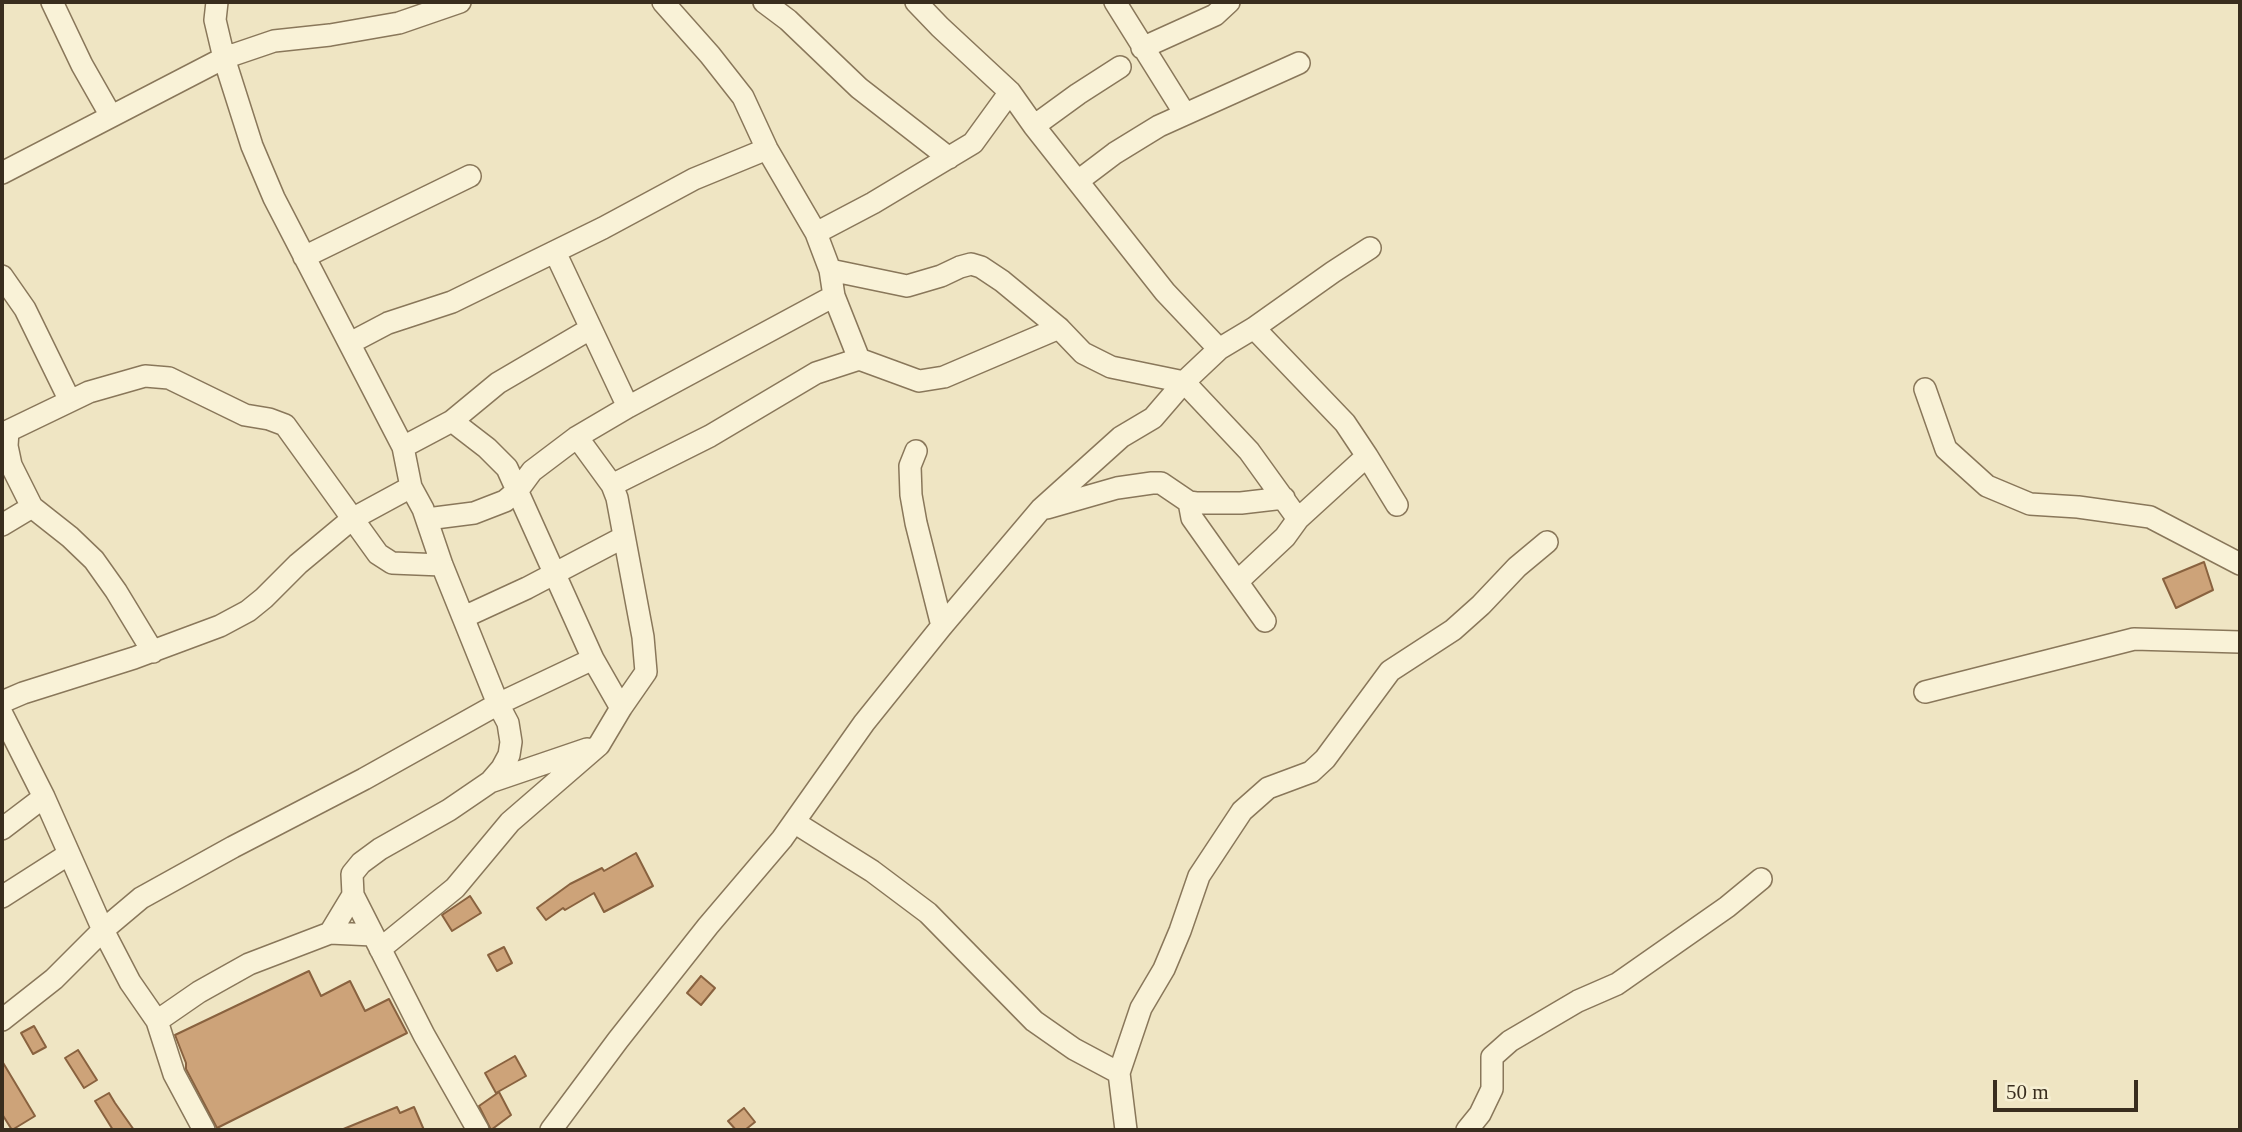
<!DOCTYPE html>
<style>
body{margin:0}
#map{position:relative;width:2242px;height:1132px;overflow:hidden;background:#efe5c3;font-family:"Times New Roman",serif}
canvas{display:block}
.frame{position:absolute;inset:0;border:4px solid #392d1e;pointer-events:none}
.scale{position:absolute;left:1993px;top:1080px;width:145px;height:32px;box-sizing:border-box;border:4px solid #392d1e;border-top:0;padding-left:9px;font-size:21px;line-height:24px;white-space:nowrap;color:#392d1e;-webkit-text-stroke:5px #f6efd3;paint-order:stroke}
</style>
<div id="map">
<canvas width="2242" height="1132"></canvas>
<div class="frame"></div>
<div class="scale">50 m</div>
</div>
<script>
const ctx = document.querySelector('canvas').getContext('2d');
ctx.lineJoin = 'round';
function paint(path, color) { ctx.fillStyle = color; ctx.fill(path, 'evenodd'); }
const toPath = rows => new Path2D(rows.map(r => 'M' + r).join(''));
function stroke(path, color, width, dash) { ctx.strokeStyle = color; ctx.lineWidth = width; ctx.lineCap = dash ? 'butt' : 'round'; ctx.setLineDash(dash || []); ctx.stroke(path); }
const building = toPath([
 [2204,562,2213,590,2176,608,2163,579,2204,562],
 [636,853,653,886,604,912,594,893,565,910,563,908,546,920,537,908,570,884,602,868,604,871,636,853],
 [470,896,481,913,452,931,442,915,470,896],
 [504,947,512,963,497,971,488,955,504,947],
 [309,971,321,996,350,981,365,1011,389,999,407,1033,217,1128,186,1069,186,1063,175,1035,309,971],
 [701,976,715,988,701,1005,687,993,701,976],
 [34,1026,46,1047,33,1054,21,1033,34,1026],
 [78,1050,97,1080,84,1088,65,1058,78,1050],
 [515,1056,526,1076,496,1093,485,1073,515,1056],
 [2,1061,35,1116,12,1130,2,1114,2,1061],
 [499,1092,511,1115,491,1130,479,1106,499,1092],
 [109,1093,115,1103,134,1130,113,1130,95,1101,109,1093],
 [397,1107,400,1113,414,1107,424,1130,341,1130,397,1107],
 [744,1108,755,1122,745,1130,736,1130,728,1121,744,1108]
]);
paint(building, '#cda379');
stroke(building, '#89623f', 2);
const street = toPath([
 [52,2,82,65,111,116],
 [217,2,215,20,224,58,252,146,274,198,403,447,411,487,423,509,442,565,498,704,508,723,511,742,509,755,502,768,490,782,449,810,380,849,361,863,352,874,353,895,424,1035,478,1130],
 [663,2,710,55,743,97,767,149,816,233,830,270,834,296,859,359],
 [764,2,788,20,859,88,949,158],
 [916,2,940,27,1010,92,1034,126,1165,292,1219,349],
 [1115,2,1185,114],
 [1142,48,1215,15,1229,2],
 [1034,126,1078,94,1120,67],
 [2,173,224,58,274,41,330,35,399,23,460,2],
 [1078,181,1115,153,1159,126,1299,63],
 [816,233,873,203,973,143,1010,92],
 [555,252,628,407],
 [304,257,470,176],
 [830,270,907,286,941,276,960,267,971,264,981,267,1002,281,1059,328,1083,353,1111,367,1184,382,1249,451,1298,519],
 [2,276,25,309,70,401],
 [1254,328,1345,423,1367,456,1397,505],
 [350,343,388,323,452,302,603,228,694,179,767,149],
 [1925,389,1946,449,1987,486,2030,504,2078,507,2150,517,2240,564],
 [452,421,487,448,507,468,593,659,621,708],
 [8,431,89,392,145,376,169,378,245,415,269,419,285,425,378,554,392,563,442,565],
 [8,431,7,446,11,465,32,507,70,537,94,560,116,591,153,652],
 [403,447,452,421,498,383,590,329],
 [916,451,910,466,911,495,916,523,942,626],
 [612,485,710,436,816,373,859,359,919,381,944,377,1059,328],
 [1189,502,1192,518,1265,621],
 [1047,508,1117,488,1152,483,1161,483,1189,502,1196,503,1241,503,1284,498],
 [427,519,474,513,505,501,518,490,532,471,577,437,628,407,834,296],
 [2,525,32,507],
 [1238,581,1285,537,1298,519,1367,456],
 [464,617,527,588,624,537],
 [1925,692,2134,639,2240,642],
 [2,702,23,693,134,658,220,626,248,611,264,598,298,564,352,519,411,487],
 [2,714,44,797,103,930,130,982,157,1021,174,1074,204,1130],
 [490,782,587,749],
 [794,822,872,871,928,913,1034,1021,1074,1049,1119,1073],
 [2,829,44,797],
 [2,897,69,854],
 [330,933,353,895],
 [380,949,455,888,510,822,599,745,621,708,646,672,643,637,617,498,612,485,577,437],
 [2,1020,54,979,103,930,141,898,233,847,364,779,498,704,593,659],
 [157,1021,199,992,249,964,330,933,373,935],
 [551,1130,618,1040,708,926,782,839,864,723,942,626,1041,509,1121,437,1153,418,1184,382,1219,349,1254,328,1333,272,1370,248],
 [1126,1130,1119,1073,1141,1008,1164,969,1180,931,1199,876,1242,811,1268,788,1311,772,1325,759,1390,671,1453,630,1481,605,1517,567,1547,542],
 [1467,1130,1480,1114,1492,1089,1492,1057,1510,1041,1578,1001,1617,984,1727,907,1761,879]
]);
stroke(street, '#89775a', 24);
stroke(street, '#f9f2d7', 21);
</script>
